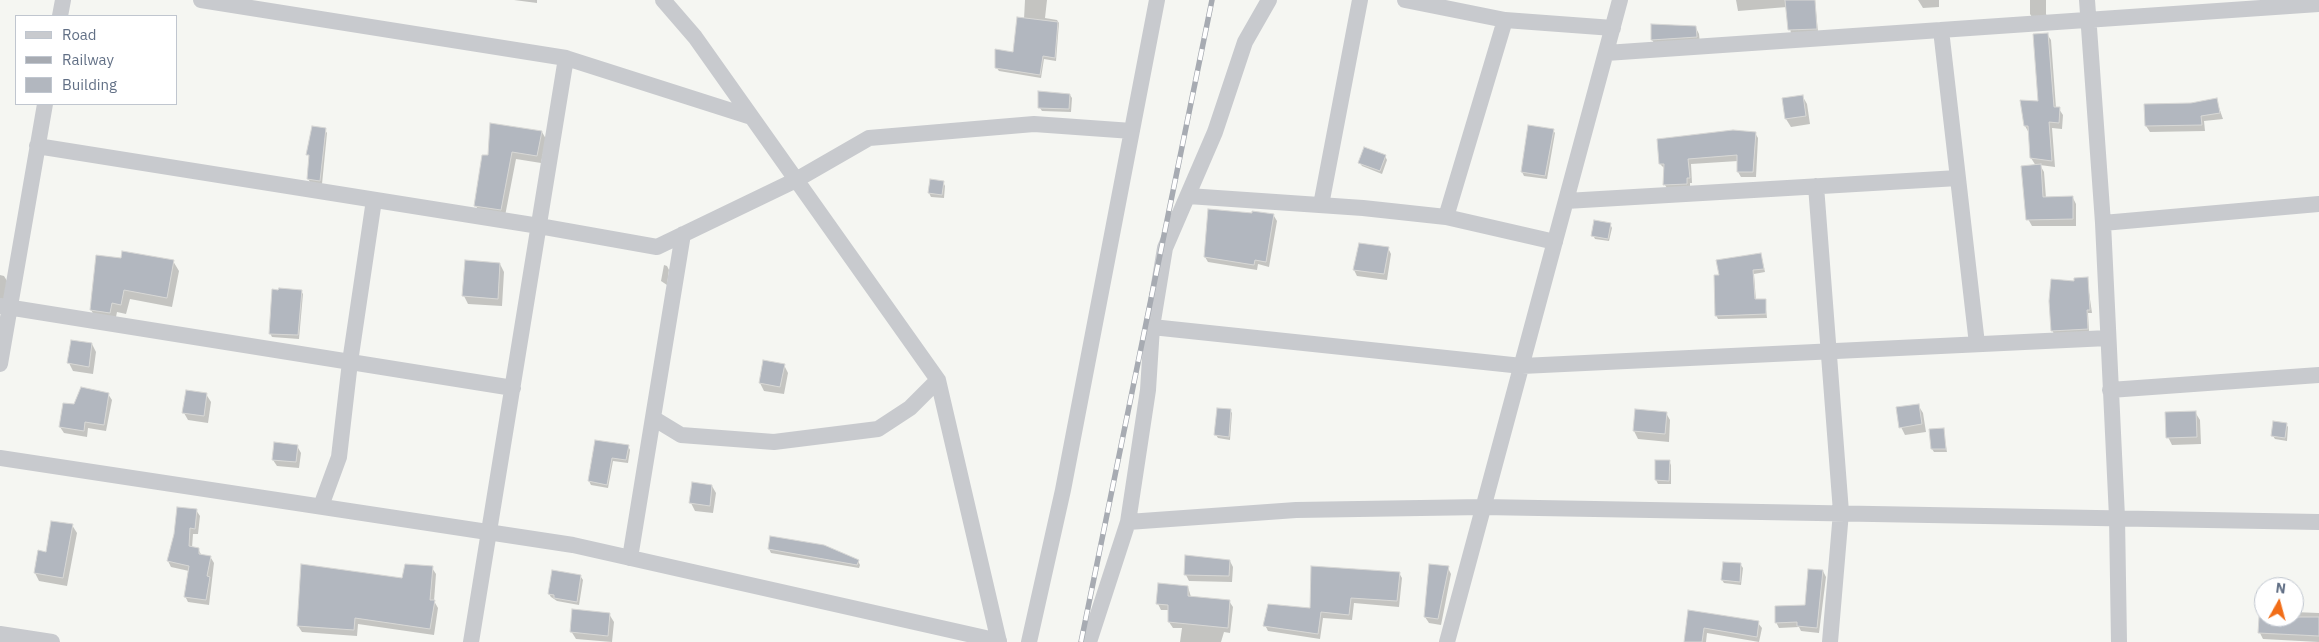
<!DOCTYPE html>
<style>
body{margin:0}
#map{position:relative;width:2319px;height:642px;overflow:hidden;background:#f5f6f2;font-family:"IBM Plex Sans",sans-serif}
canvas{display:block}
.legend{position:absolute;left:15px;top:15px;width:162px;height:90px;box-sizing:border-box;background:#fff;border:1px solid #c0c6cf;margin:0;padding:6px 9px;list-style:none;font-size:15px;color:#627086}
.legend li{display:flex;align-items:center;gap:10px;height:25px}
.legend b{width:25px;border:1px solid #c0c6cf}
.north{position:absolute;left:2254px;top:577px;width:50px;height:50px;box-sizing:border-box;background:#fff;border:1px solid #c0c6cf;border-radius:50%;rotate:7deg;font-size:14px;font-weight:700;line-height:20px;text-align:center;color:#627086}
.north::after{content:'';display:block;margin:auto;width:18px;height:22px;background:#f16d17;clip-path:polygon(50% 0,100% 100%,50% 72%,0 100%)}
</style>
<div id="map">
<canvas width="2319" height="642"></canvas>
<ul class="legend">
<li><b style="height:6px;background:#c8cace"></b>Road</li>
<li><b style="height:6px;background:#a7abb2"></b>Railway</li>
<li><b style="height:14px;background:#b2b7bf"></b>Building</li>
</ul>
<div class="north">N</div>
</div>
<script>
const ctx = document.querySelector('canvas').getContext('2d');
ctx.lineJoin = 'round';
function paint(path, color) { ctx.fillStyle = color; ctx.fill(path, 'evenodd'); }
const toPath = rows => new Path2D(rows.map(r => 'M' + r).join(''));
function stroke(path, color, width, dash) { ctx.strokeStyle = color; ctx.lineWidth = width; ctx.lineCap = dash ? 'butt' : 'round'; ctx.setLineDash(dash || []); ctx.stroke(path); }
paint(toPath([
 [514,0,537,0,537,3],
 [1025,0,1047,0,1045,18,1057,20,1059,23,1056,61,1044,59,1041,78,999,71,996,67,1014,53,1024,19],
 [1736,0,1815,0,1818,32,1791,34,1787,7,1738,11],
 [1918,0,1939,0,1939,7,1923,8],
 [2030,0,2046,0,2046,14,2048,18,2034,20,2030,14],
 [1696,28,1699,34,1700,43,1656,46,1652,40],
 [2047,34,2051,40,2056,108,2059,109,2063,115,2062,129,2052,128,2055,167,2040,165,2044,172,2046,198,2073,198,2076,204,2076,226,2032,226,2028,219,2036,166,2031,158,2029,133,2025,126,2039,102],
 [1070,95,1072,98,1071,112,1042,111,1040,108],
 [1803,97,1807,104,1810,124,1791,127,1786,119,1784,99],
 [2216,99,2223,119,2204,121,2205,131,2150,132,2146,126,2192,105],
 [325,130,327,133,322,184,310,182,308,179,310,158,308,154],
 [1553,130,1555,133,1547,179,1524,176,1522,172],
 [542,132,546,139,541,163,516,159,505,216,480,212,475,205,489,157],
 [1755,133,1758,138,1756,177,1741,177,1738,172,1738,161,1691,164,1692,183,1690,183,1690,189,1668,190,1665,185,1665,169,1660,164],
 [1385,156,1387,160,1382,174,1362,166,1360,163],
 [943,182,945,186,944,198,931,197,929,193],
 [1274,216,1277,221,1269,267,1258,264,1257,270,1208,262,1205,257],
 [1610,224,1612,228,1609,241,1595,239,1593,235],
 [1388,248,1391,254,1387,280,1357,276,1354,270],
 [1761,254,1765,272,1754,274,1756,301,1765,301,1767,318,1718,319,1716,315,1720,276],
 [97,257,173,261,179,271,172,307,130,299,126,314,117,312,115,322,97,320,91,310],
 [500,264,504,272,502,306,468,304,464,296],
 [664,265,667,266,669,270,667,285,661,281],
 [0,275,4,276,9,284,6,304,0,305],
 [2087,278,2092,313,2088,313,2089,332,2054,334,2052,330,2075,283],
 [301,291,303,294,299,339,272,337,270,333],
 [92,344,96,352,93,374,73,371,69,363],
 [784,365,788,373,784,394,764,391,760,383],
 [108,394,112,400,106,431,88,428,87,437,64,433,60,427,75,406],
 [206,394,211,402,208,423,188,420,184,413],
 [1918,405,1923,413,1926,432,1905,435,1901,427],
 [1230,410,1232,413,1230,440,1218,438,1216,435],
 [1636,410,1666,413,1670,420,1669,442,1638,439,1634,431],
 [2195,412,2200,420,2201,444,2172,445,2168,437],
 [2286,424,2288,427,2287,441,2275,439,2273,436],
 [1943,429,1947,452,1934,452,1932,449],
 [596,441,628,446,630,450,628,463,613,461,608,488,591,485,589,481],
 [297,446,301,453,299,468,277,466,273,460],
 [1656,461,1669,461,1671,465,1671,484,1658,484,1656,480],
 [712,486,716,493,713,513,695,511,691,503],
 [196,510,200,516,198,534,193,534,192,548,198,549,202,556,211,558,214,563,209,605,188,602,185,596,189,571,171,567,168,561],
 [72,525,77,533,67,586,39,581,35,573,47,553],
 [769,549,858,561,860,565,859,568,771,553],
 [1230,561,1233,567,1232,582,1189,581,1186,575],
 [1740,564,1743,568,1741,585,1724,583,1722,580],
 [432,568,436,574,434,601,438,608,434,635,358,624,357,636,302,632,298,626],
 [1448,568,1451,574,1441,625,1429,623,1425,617],
 [1823,571,1826,577,1819,633,1801,631,1799,627,1779,628,1776,622,1806,606],
 [1399,573,1402,578,1399,607,1354,603,1352,620,1323,618,1320,639,1268,631,1265,625],
 [581,577,583,580,579,605,557,601,551,597,549,594],
 [2262,585,2282,587,2264,587,2264,617,2294,617,2294,612,2319,613,2319,642,2263,639,2260,633],
 [1188,587,1191,597,1229,601,1233,607,1230,633,1224,632,1221,642,1180,642,1182,628,1173,628,1169,622,1169,610,1161,610,1158,604],
 [1690,611,1758,623,1762,628,1759,642,1707,633,1706,642,1685,642],
 [609,614,614,622,612,642,576,639,571,631]
]), '#0003');
const building = toPath([
 [1785,0,1815,0,1817,29,1788,30,1785,0],
 [1017,17,1058,22,1055,58,1043,56,1040,75,995,68,995,49,1013,52,1017,17],
 [1651,24,1696,26,1697,37,1651,40,1651,24],
 [2048,33,2054,107,2060,107,2059,123,2049,122,2052,161,2030,158,2028,126,2024,126,2020,100,2038,101,2033,34,2048,33],
 [1038,91,1070,94,1069,109,1038,108,1038,91],
 [1803,95,1806,116,1785,119,1782,98,1803,95],
 [2217,98,2220,113,2201,116,2202,125,2145,126,2144,104,2191,103,2217,98],
 [490,123,542,131,537,156,512,152,501,210,474,206,482,155,488,155,490,123],
 [1528,125,1554,129,1545,176,1521,172,1528,125],
 [312,126,326,128,320,181,307,179,309,155,306,155,312,126],
 [1733,130,1756,132,1753,172,1737,172,1737,155,1688,159,1690,178,1687,178,1687,184,1663,185,1664,164,1659,164,1657,139,1733,130],
 [1364,147,1386,155,1380,171,1358,163,1364,147],
 [2041,164,2043,197,2073,196,2073,219,2026,220,2021,166,2041,164],
 [930,179,944,181,942,195,928,193,930,179],
 [1208,209,1252,213,1252,211,1274,214,1266,262,1255,260,1254,265,1204,257,1208,209],
 [1594,220,1611,223,1608,239,1591,236,1594,220],
 [1359,243,1389,247,1384,274,1353,270,1359,243],
 [122,251,174,260,167,298,124,290,121,305,112,303,110,313,90,310,96,255,121,258,122,251],
 [1761,253,1764,269,1753,270,1755,299,1766,299,1766,314,1715,316,1714,275,1719,275,1716,260,1761,253],
 [465,260,500,263,498,299,462,296,465,260],
 [2088,277,2090,310,2087,310,2088,329,2051,331,2049,301,2051,279,2074,281,2074,278,2088,277],
 [279,288,302,290,298,335,269,334,272,289,278,290,279,288],
 [71,340,92,343,89,367,67,363,71,340],
 [763,360,785,364,780,387,759,383,763,360],
 [81,387,109,393,104,425,85,422,84,431,59,427,63,403,74,404,81,387],
 [186,390,207,393,204,416,182,413,186,390],
 [1919,404,1922,424,1899,428,1896,407,1919,404],
 [1217,408,1231,409,1229,437,1214,435,1217,408],
 [1635,409,1667,412,1665,434,1633,431,1635,409],
 [2196,411,2197,437,2166,438,2165,412,2196,411],
 [2273,421,2287,423,2285,438,2271,436,2273,421],
 [1944,428,1946,449,1931,449,1929,429,1944,428],
 [595,440,629,445,626,460,612,458,607,485,588,481,595,440],
 [274,442,298,445,296,462,272,460,274,442],
 [1655,460,1670,460,1669,481,1655,480,1655,460],
 [692,482,712,485,710,506,689,503,692,482],
 [177,507,197,509,195,529,190,528,189,546,199,548,199,554,211,556,207,576,210,577,206,600,184,597,189,566,167,561,174,534,177,507],
 [51,521,73,524,63,578,34,573,38,550,46,552,51,521],
 [770,536,824,545,859,560,857,565,768,549,770,536],
 [1185,555,1230,560,1229,576,1184,575,1185,555],
 [1723,562,1741,563,1740,582,1721,580,1723,562],
 [301,564,402,578,405,564,433,566,430,600,435,600,430,629,355,618,354,630,297,626,301,564],
 [1429,564,1449,566,1438,619,1424,617,1429,564],
 [1311,566,1400,572,1397,601,1351,598,1349,615,1321,612,1318,634,1263,626,1268,604,1310,608,1311,566],
 [1808,569,1823,570,1817,628,1797,626,1797,622,1775,623,1775,606,1805,605,1808,569],
 [552,570,581,575,577,602,554,598,554,595,548,594,552,570],
 [1158,583,1188,586,1188,596,1230,600,1228,628,1168,622,1168,605,1156,604,1158,583],
 [572,609,610,613,608,636,570,632,572,609],
 [1688,610,1759,621,1757,637,1704,628,1702,642,1684,642,1688,610],
 [2259,617,2319,617,2319,636,2258,633,2259,617]
]);
paint(building, '#b2b7bf');
stroke(building, '#d7d7d5', 1);
stroke(toPath([
 [201,0,566,58,751,117],
 [663,0,695,37,938,380,999,642],
 [1405,0,1505,20,1613,28],
 [2087,0,2103,223,2117,517,2119,642],
 [60,16,63,0],
 [1505,20,1446,217,1555,242],
 [1941,30,1977,344],
 [1606,53,2319,4],
 [37,146,539,226,657,247,796,180,869,138,1034,124,1132,131],
 [1816,186,1841,512,1830,642],
 [1188,196,1363,208,1446,217],
 [1566,201,1958,178],
 [1321,205,1360,0],
 [2103,223,2319,204],
 [0,306,513,388],
 [1152,327,1522,366,2108,338],
 [0,364,45,104],
 [2110,390,2319,375],
 [653,418,681,435,774,442,878,429,910,408,938,380],
 [0,458,573,545,999,641],
 [321,506,339,457,350,362,374,200],
 [1128,522,1296,510,1483,507,2319,522],
 [630,558,683,234],
 [0,634,52,642],
 [471,642,566,58],
 [1029,642,1063,490,1157,0],
 [1089,642,1128,522,1148,390,1152,327,1165,248,1215,132,1245,42,1269,0],
 [1447,642,1620,0]
]), '#c8cace', 16);
const rail = toPath([
 [1081,642,1212,0]
]);
stroke(rail, '#a7abb2', 5.5);
stroke(rail, '#fff', 4, [11]);
</script>
